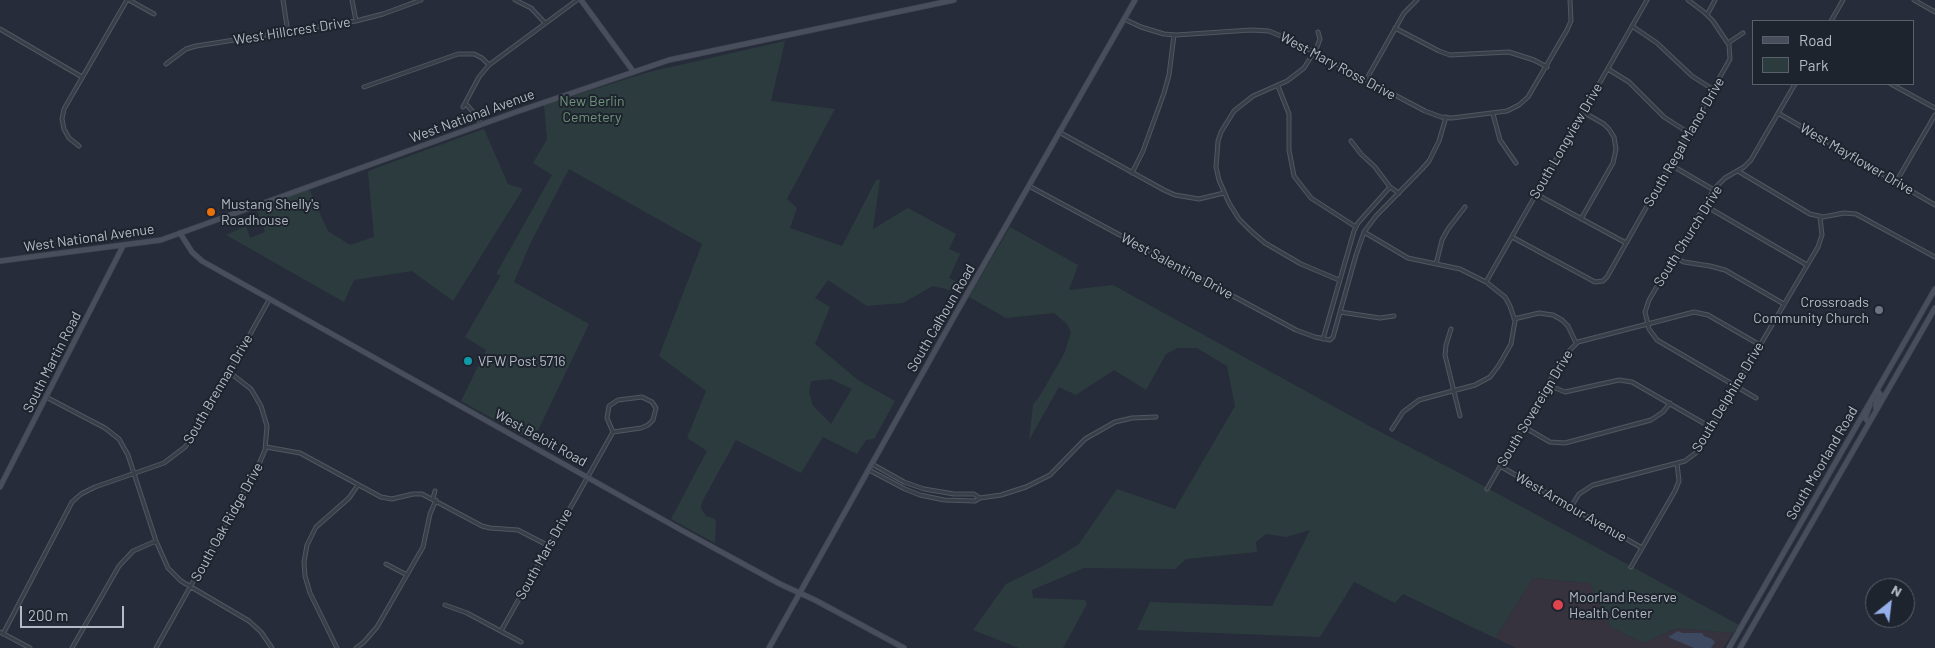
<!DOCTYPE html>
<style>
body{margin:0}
#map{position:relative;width:1935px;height:648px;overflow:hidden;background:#262c39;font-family:Barlow,sans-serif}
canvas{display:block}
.legend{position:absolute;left:1752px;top:20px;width:162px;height:65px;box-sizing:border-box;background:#1e242e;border:1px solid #5a606a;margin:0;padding:6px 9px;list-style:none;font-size:15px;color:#b5bac5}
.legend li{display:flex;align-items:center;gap:10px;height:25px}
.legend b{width:25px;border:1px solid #5a606a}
.north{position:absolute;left:1865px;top:578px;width:50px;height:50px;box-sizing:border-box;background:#1e242e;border:1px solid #5a606a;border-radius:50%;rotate:29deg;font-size:14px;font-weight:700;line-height:20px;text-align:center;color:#b5bac5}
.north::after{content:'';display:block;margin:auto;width:18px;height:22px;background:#94afea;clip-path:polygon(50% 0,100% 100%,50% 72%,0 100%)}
.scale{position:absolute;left:20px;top:606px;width:104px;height:22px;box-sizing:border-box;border:2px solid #b5bac5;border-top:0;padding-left:6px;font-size:15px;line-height:18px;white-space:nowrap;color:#b5bac5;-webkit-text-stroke:4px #1e242e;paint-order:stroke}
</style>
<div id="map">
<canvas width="1935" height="648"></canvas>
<ul class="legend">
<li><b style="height:6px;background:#484e5c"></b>Road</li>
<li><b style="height:14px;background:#2c3c3e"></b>Park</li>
</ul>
<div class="north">N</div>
<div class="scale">200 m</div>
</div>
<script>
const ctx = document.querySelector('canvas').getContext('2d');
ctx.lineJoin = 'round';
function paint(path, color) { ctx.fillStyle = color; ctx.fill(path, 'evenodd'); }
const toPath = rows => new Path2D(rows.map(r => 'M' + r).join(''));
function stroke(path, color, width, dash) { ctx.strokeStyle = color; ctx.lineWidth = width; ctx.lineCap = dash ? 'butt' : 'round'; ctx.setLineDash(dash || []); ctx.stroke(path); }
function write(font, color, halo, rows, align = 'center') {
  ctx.font = font + ' Barlow,sans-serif'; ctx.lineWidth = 4; ctx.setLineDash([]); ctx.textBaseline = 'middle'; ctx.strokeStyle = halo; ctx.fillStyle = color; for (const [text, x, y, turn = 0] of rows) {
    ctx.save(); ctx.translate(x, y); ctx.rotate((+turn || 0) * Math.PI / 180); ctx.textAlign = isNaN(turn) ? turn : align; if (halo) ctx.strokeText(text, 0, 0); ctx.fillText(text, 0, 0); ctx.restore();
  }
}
paint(toPath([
 [1533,578,1590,583,1610,627,1643,643,1677,628,1733,633,1723,648,1516,648,1495,638]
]), '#36333e');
paint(toPath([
 [785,41,771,101,835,109,787,199,797,208,790,228,842,246,876,180,880,179,873,229,908,208,956,234,949,249,960,254,949,278,959,283,968,281,962,293,933,286,903,303,867,306,828,280,815,298,830,307,815,344,858,380,895,401,874,439,866,440,857,454,823,437,801,473,736,440,702,502,701,508,706,516,715,519,716,522,715,543,671,519,707,451,687,438,706,391,659,356,702,244,569,169,531,242,514,282,589,324,533,441,461,401,486,350,465,337,501,275,496,274,552,175,533,163,547,139,544,105,649,72],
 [831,379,852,389,831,424,813,406,809,392,811,381],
 [484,129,508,184,523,189,453,301,412,271,354,280,344,302,226,235,246,226,250,238,265,232,256,207,309,189,328,231,350,245,374,237,368,171],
 [1010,227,1078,265,1069,290,1113,285,1373,428,1467,477,1739,625,1733,633,1677,628,1643,643,1610,627,1590,583,1533,578,1495,638,1403,594,1395,603,1354,582,1320,637,1137,630,1150,602,1272,606,1310,530,1286,537,1266,534,1256,542,1257,552,1186,559,1175,569,1084,568,1032,590,1033,598,1085,600,1087,604,1063,648,1019,648,973,630,1006,584,1043,566,1078,545,1117,489,1175,509,1235,406,1227,366,1197,348,1178,348,1166,354,1146,390,1114,370,1076,395,1059,387,1029,440,1033,405,1041,394,1065,352,1071,332,1067,324,1054,313,1006,318,969,297]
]), '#2c3c3e');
paint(toPath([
 [1678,631,1682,633,1702,633,1704,636,1712,639,1715,642,1711,648,1694,648,1668,637]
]), '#3d4960');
const street = toPath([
 [129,0,154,14],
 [283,0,288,33],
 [352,0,356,21],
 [515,0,531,8,545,23],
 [1914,0,1935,12],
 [1707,15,1715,0],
 [1124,19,1141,27,1164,34,1176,35,1251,30,1269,31,1295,42,1425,111,1441,117,1452,118,1507,111,1519,105,1528,97,1567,30,1571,21,1570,0],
 [1831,21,1843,0],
 [1632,26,1657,43,1692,76,1714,90],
 [1395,28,1439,51,1450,55,1509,52,1534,60,1547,67],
 [0,29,82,77],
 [1318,32,1320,39,1317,47,1304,68,1287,81,1253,96,1234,111,1221,132,1218,141,1216,167,1219,180,1229,203,1239,219,1251,231,1265,243,1301,264,1339,280],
 [1728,43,1743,33],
 [166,64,186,49,196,46,356,21,383,14,421,0],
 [1608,69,1629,82,1664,117,1689,133],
 [1366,80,1404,13,1417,0],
 [1891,84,1935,108],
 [1278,86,1289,114,1289,150,1294,176,1311,198,1356,227],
 [364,87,458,54,474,54,482,58,489,65],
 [465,103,475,114,481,124],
 [463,107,479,77,489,65,577,0],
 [1778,113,1935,205],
 [1493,114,1500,140,1516,163],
 [1059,132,1164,190,1175,195,1199,199,1224,193],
 [1351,141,1361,154,1375,167,1390,187,1399,193],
 [79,146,69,138,64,129,62,119,64,109,127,0],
 [1671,165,1714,190],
 [1738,171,1810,214,1823,217,1844,213,1856,214,1935,257],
 [1132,173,1143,151,1164,93,1169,75,1174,35],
 [1896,182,1935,115],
 [1029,186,1296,330,1315,337,1330,340,1333,337,1356,255,1364,232,1376,216,1422,169,1429,161,1439,141,1446,117],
 [1536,194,1626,243],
 [1704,205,1807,265],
 [1581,219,1613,163,1616,149,1614,137,1609,129,1604,124,1583,112],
 [1364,232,1408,258,1460,269,1486,282,1505,297,1510,306,1515,321,1511,344,1499,365,1490,377,1475,385,1419,400,1403,412,1392,429],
 [1512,237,1595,282,1603,281,1607,277,1730,59,1729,45,1713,21,1704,12,1688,0],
 [1674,257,1684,262,1710,266,1725,270,1784,304],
 [1436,264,1442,240,1448,229,1465,207],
 [1486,282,1647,0],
 [1340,312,1380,318,1394,316],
 [1514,319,1539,313,1553,315,1562,320,1568,326,1576,343],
 [1451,329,1446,345,1445,355,1460,416],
 [1323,339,1354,231,1358,223,1390,187],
 [1548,385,1565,392,1619,380,1632,382,1712,428],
 [46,397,105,428,119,439,128,455,156,541,168,568,181,581,249,621,261,632,272,648],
 [642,397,652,402,656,408,653,420,648,425,641,428,613,432,607,418,609,406,618,400,642,397],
 [1756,398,1657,340,1649,329,1645,312,1649,300,1715,188,1725,178,1744,167,1751,160,1795,84],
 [1524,427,1550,442,1565,443,1651,420,1663,412,1670,403],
 [266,447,300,453,381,497,392,499,413,494,422,494,482,526,490,528,518,530,549,546],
 [872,464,904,482,924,489,954,494,974,494,980,498],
 [1500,466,1642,548],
 [869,470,905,489,920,495,944,500,975,501,980,498,1001,495,1026,487,1050,475,1085,439,1115,422,1132,418,1156,417],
 [1487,489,1565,355,1578,342,1694,312,1708,315,1760,345],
 [433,498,435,491],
 [1571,507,1579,494,1593,485,1685,461,1697,452,1818,247,1822,235,1820,217],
 [386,564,407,575],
 [1631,567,1675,491,1679,481,1677,463],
 [445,605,467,613,521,642],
 [501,631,613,432],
 [0,632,30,648],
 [3,634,72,502,81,494,95,487,164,463,185,447,196,432,269,300],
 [72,648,119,566,133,551,156,541],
 [156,648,259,464,265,450,267,426,261,406,251,389,229,372],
 [337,648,310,593,305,576,304,562,307,545,316,527,349,498,358,485],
 [356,648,364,642,377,627,423,547,430,514,436,500]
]);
const secondary = toPath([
 [581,0,633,71],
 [180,233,192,252,202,261,683,531,780,584,815,600,904,648],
 [0,261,161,240,516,112,669,60,954,0],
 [1876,410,1876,402,1880,394,1877,390],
 [1869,423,1865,418,1870,405],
 [0,487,123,246],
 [769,648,955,315,1135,0],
 [1729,648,1935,289],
 [1740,648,1935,308]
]);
stroke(street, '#515761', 5);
stroke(secondary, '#424852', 6);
stroke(street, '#393f49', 3);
stroke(secondary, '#484e5c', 4.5);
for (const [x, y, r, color] of [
 [211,212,5,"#e8710a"],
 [1879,310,5,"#6b7280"],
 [468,361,5,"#0f9aa8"],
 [1558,605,6,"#e0444e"]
]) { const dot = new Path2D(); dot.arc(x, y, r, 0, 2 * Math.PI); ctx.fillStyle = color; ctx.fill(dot); stroke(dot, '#1e242e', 2); }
write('14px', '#b5bac5', '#1e242e', [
 ["West Hillcrest Drive",292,31,-9],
 ["West Mary Ross Drive",1338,66,28],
 ["West National Avenue",472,116,-20],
 ["South Longview Drive",1566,141,-60],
 ["South Regal Manor Drive",1684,142,-60],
 ["West Mayflower Drive",1857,159,30],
 ["South Church Drive",1688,236,-58],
 ["West National Avenue",89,238,-8],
 ["West Salentine Drive",1177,266,28],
 ["South Calhoun Road",941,318,-60],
 ["South Martin Road",52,362,-63],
 ["South Brennan Drive",218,389,-60],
 ["South Delphine Drive",1728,397,-59],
 ["South Sovereign Drive",1535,408,-59],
 ["West Beloit Road",541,438,29],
 ["South Moorland Road",1822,463,-60],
 ["West Armour Avenue",1571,507,30],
 ["South Oak Ridge Drive",227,522,-61],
 ["South Mars Drive",544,554,-61]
]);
write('14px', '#6f937a', '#1e242e', [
 ["New Berlin",592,101],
 ["Cemetery",592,117]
]);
write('14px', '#b5bac5', '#1e242e', [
 ["Mustang Shelly's",221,204],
 ["Roadhouse",221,220],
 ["Crossroads",1869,302,"right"],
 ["Community Church",1869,318,"right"],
 ["VFW Post 5716",478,361],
 ["Moorland Reserve",1569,597],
 ["Health Center",1569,613]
], 'left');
</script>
